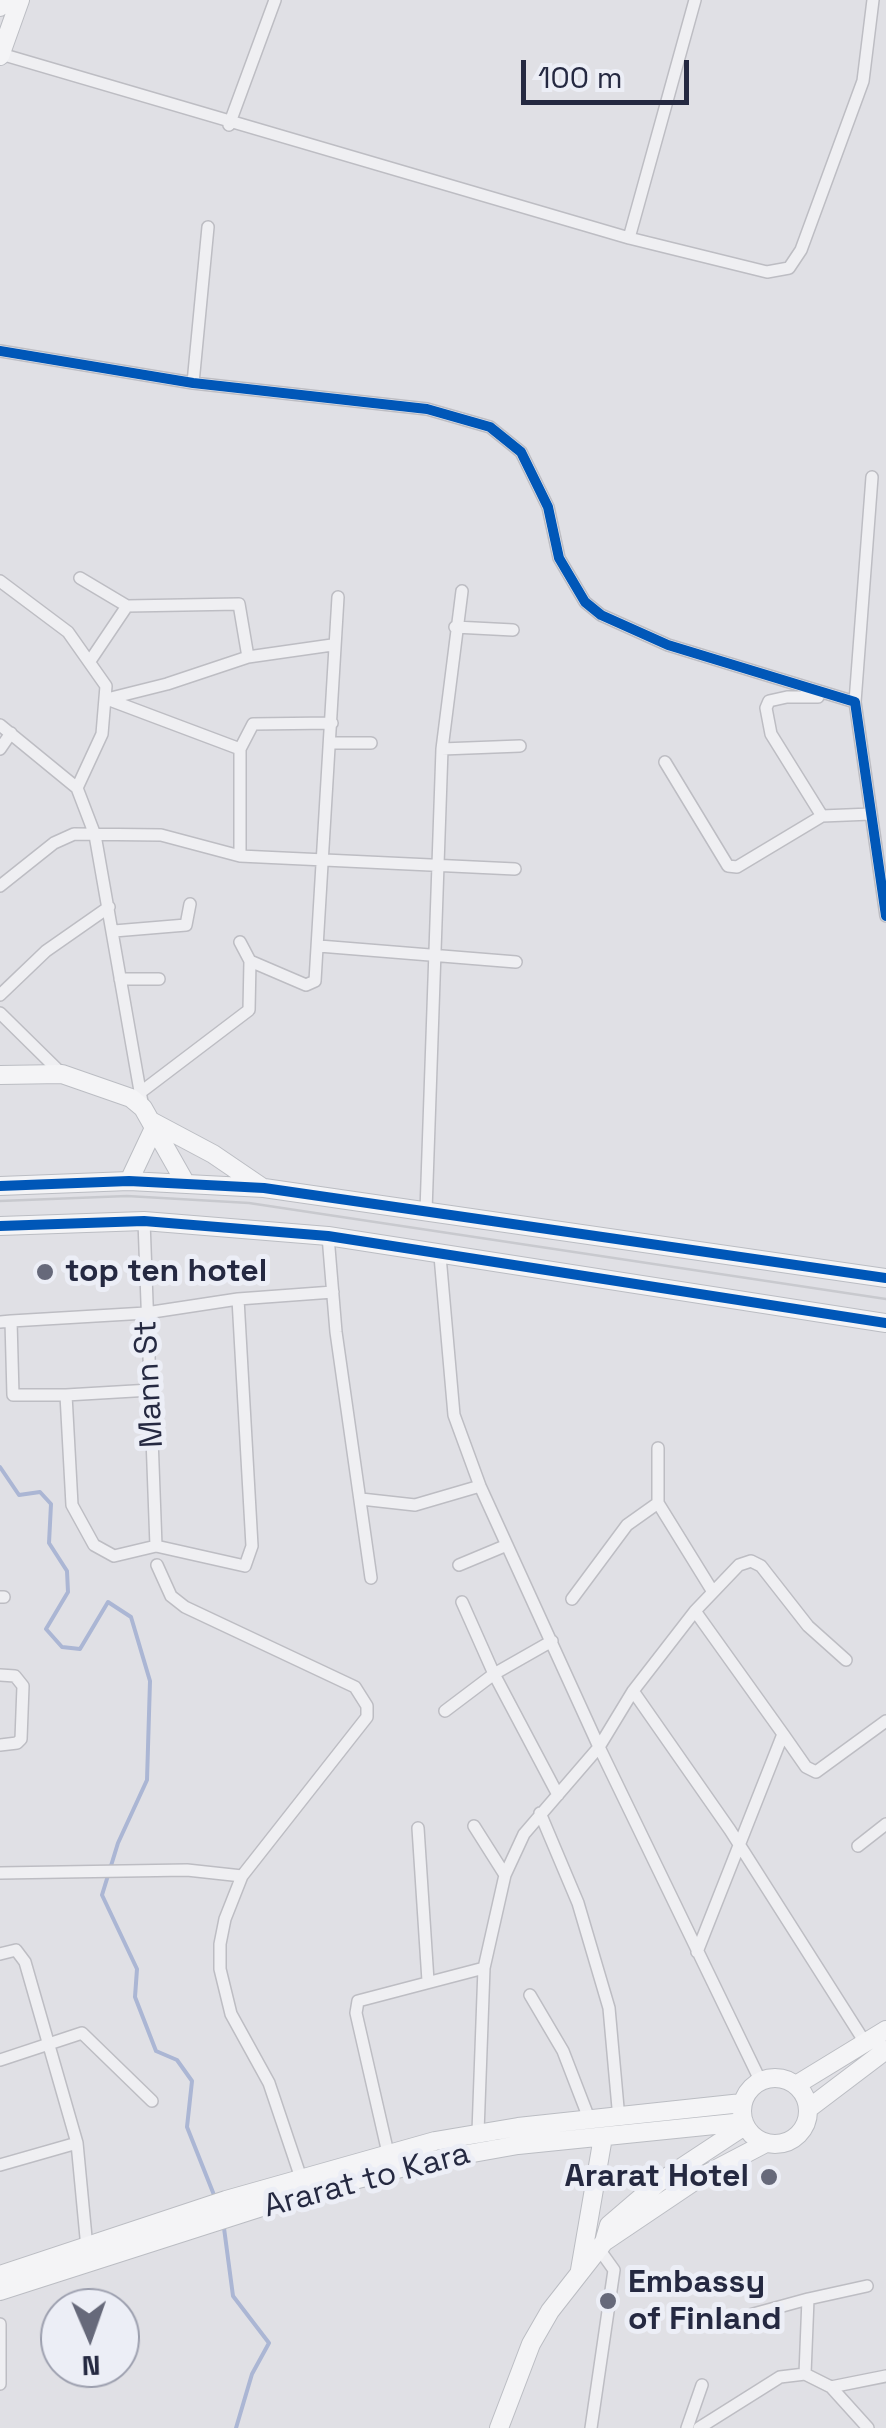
<!DOCTYPE html>
<style>
body{margin:0}
#map{position:relative;width:886px;height:2428px;overflow:hidden;background:#e0e0e5;font-family:"Space Grotesk",sans-serif}
canvas{display:block}
.north{position:absolute;left:40px;top:2288px;width:100px;height:100px;box-sizing:border-box;background:#eceef6;border:2px solid #9c9fae;border-radius:50%;rotate:178deg;font-size:28px;font-weight:700;line-height:40px;text-align:center;color:#252941}
.north::after{content:'';display:block;margin:auto;width:35px;height:45px;background:#66697a;clip-path:polygon(50% 0,100% 100%,50% 72%,0 100%)}
.scale{position:absolute;left:521px;top:60px;width:168px;height:45px;box-sizing:border-box;border:5px solid #252941;border-top:0;padding-left:12px;font-size:30px;line-height:35px;white-space:nowrap;color:#252941;-webkit-text-stroke:8px #eceef6;paint-order:stroke}
</style>
<div id="map">
<canvas width="886" height="2428"></canvas>
<div class="north">N</div>
<div class="scale">100 m</div>
</div>
<script>
const ctx = document.querySelector('canvas').getContext('2d');
ctx.lineJoin = 'round';
const toPath = rows => new Path2D(rows.map(r => 'M' + r).join(''));
function stroke(path, color, width, dash) { ctx.strokeStyle = color; ctx.lineWidth = width; ctx.lineCap = dash ? 'butt' : 'round'; ctx.setLineDash(dash || []); ctx.stroke(path); }
function write(font, color, halo, rows, align = 'center') {
  ctx.font = font + ' "Space Grotesk",sans-serif'; ctx.lineWidth = 10; ctx.setLineDash([]); ctx.textBaseline = 'middle'; ctx.strokeStyle = halo; ctx.fillStyle = color; for (const [text, x, y, turn = 0] of rows) {
    ctx.save(); ctx.translate(x, y); ctx.rotate((+turn || 0) * Math.PI / 180); ctx.textAlign = isNaN(turn) ? turn : align; if (halo) ctx.strokeText(text, 0, 0); ctx.fillText(text, 0, 0); ctx.restore();
  }
}
stroke(toPath([
 [0,1467,19,1495,40,1492,51,1504,49,1543,67,1571,68,1592,46,1629,62,1647,80,1649,108,1602,131,1617,150,1681,147,1780,118,1843,102,1895,137,1969,135,1997,156,2051,177,2060,192,2081,187,2127,216,2200],
 [224,2228,233,2296,269,2343,252,2374,236,2428]
]), '#abb6d4', 4);
const minor = toPath([
 [1,54,629,238,695,0],
 [229,125,275,0],
 [629,238,767,272,789,268,801,250,863,81,873,0],
 [0,351,193,383,427,409,490,427,521,452,548,507,559,558,585,602,601,615,668,645,855,702,886,916],
 [193,383,208,227],
 [80,578,127,606,239,604,248,657],
 [0,581,68,632,106,686,102,734,77,788],
 [455,627,513,630],
 [90,661,127,606],
 [818,697,787,697,769,701,766,708,771,734,822,816],
 [107,699,240,749,240,856,515,869],
 [107,699,167,684,248,657,332,645],
 [855,702,872,477],
 [0,725,77,788,95,835,143,1108],
 [330,743,371,743],
 [0,749,11,733],
 [240,749,253,724,332,723],
 [442,749,520,746],
 [665,762,728,866,737,867,822,816,871,814],
 [0,886,54,843,74,834,161,835,240,856],
 [114,931,186,925,190,904],
 [319,946,516,962],
 [250,961,306,985,315,981,338,597],
 [120,979,159,979],
 [0,995,46,951,109,907],
 [0,1013,62,1074],
 [141,1092,249,1010,250,961,240,942],
 [426,1211,442,749,462,591],
 [144,1221,156,1546],
 [328,1236,336,1332,371,1578],
 [440,1256,454,1415,480,1486,599,1747,761,2082],
 [238,1299,333,1292],
 [0,1322,11,1321,146,1313,238,1299,252,1546,245,1566,156,1546,114,1556,94,1545,72,1505,66,1395,13,1395,11,1321],
 [66,1395,151,1390],
 [658,1448,658,1503,713,1592],
 [361,1499,415,1505,480,1486],
 [157,1565,171,1596,185,1607,355,1687,367,1706,367,1717,242,1876,225,1919,220,1944,220,1969,231,2014,269,2083,301,2178],
 [459,1565,507,1545],
 [0,1597,4,1597],
 [572,1599,627,1525,658,1503],
 [462,1602,494,1674,558,1795],
 [695,1611,783,1734,697,1952],
 [0,1675,15,1676,23,1686,21,1739,17,1743,0,1745],
 [633,1691,730,1830,866,2044],
 [445,1711,494,1674,552,1641],
 [783,1734,806,1767,816,1772,886,1721],
 [540,1813,578,1903,609,2008,619,2119],
 [474,1826,505,1875],
 [418,1828,428,1981],
 [858,1846,886,1824],
 [0,1873,187,1870,242,1876],
 [0,1954,16,1950,25,1962,77,2143,87,2248],
 [530,1995,563,2051,590,2121],
 [0,2060,82,2033,152,2101],
 [478,2132,484,1968,505,1875,524,1834,599,1747,633,1691,695,1611,739,1565,751,1561,761,1566,808,1626,846,1660],
 [388,2153,356,2013,358,2001,484,1968],
 [0,2165,77,2143],
 [808,2299,867,2286],
 [735,2319,808,2299,805,2374],
 [0,2324,0,2384],
 [591,2428,614,2270,599,2249],
 [687,2428,702,2385],
 [699,2428,780,2377,805,2374,831,2387],
 [868,2428,831,2387,886,2376]
]);
const primary = toPath([
 [0,7,3,0],
 [0,56,20,0],
 [0,1075,62,1074,131,1098,143,1108,186,1184],
 [151,1121,213,1154,263,1188],
 [129,1181,154,1128],
 [0,1186,129,1181,264,1188,886,1278],
 [0,1226,144,1221,328,1236,886,1323],
 '742 2111a33 33 0 1 1 66 0a33 33 0 1 1-66 0Z',
 [796,2085,886,2030],
 [808,2109,886,2050],
 [604,2242,699,2178,766,2143],
 [580,2270,603,2137],
 [0,2275,226,2200,435,2141,518,2127,742,2103],
 [0,2291,315,2190,428,2161,518,2145,744,2122],
 [499,2428,531,2344,550,2311,604,2242,609,2225,658,2183,743,2127]
]);
stroke(minor, '#bdbdc3', 14);
stroke(primary, '#bbbdc3', 20);
stroke(minor, '#efeff2', 11);
stroke(primary, '#f4f4f6', 18);
stroke(toPath([
 [0,1201,127,1196,249,1203,886,1299]
]), '#c8c9ce', 2.5);
stroke(toPath([
 [0,351,193,383,427,409,490,427,521,452,548,507,559,558,585,602,601,615,668,645,855,702,886,916],
 [0,1186,129,1181,264,1188,886,1278],
 [0,1226,144,1221,328,1236,886,1323]
]), '#0057b8', 10);
for (const [x, y, r, color] of [
 [45,1272,10,"#66697a"],
 [769,2177,10,"#66697a"],
 [608,2301,10,"#66697a"]
]) { const dot = new Path2D(); dot.arc(x, y, r, 0, 2 * Math.PI); ctx.fillStyle = color; ctx.fill(dot); stroke(dot, '#eceef6', 4); }
write('bold 32px', '#252941', '#eceef6', [
 ["top ten hotel",65,1272],
 ["Ararat Hotel",749,2177,"right"],
 ["Embassy",628,2283],
 ["of Finland",628,2320]
], 'left');
write('32px', '#252941', '#eceef6', [
 ["Mann St",150,1384,-93],
 ["Ararat to Kara",367,2181,-15]
]);
</script>
